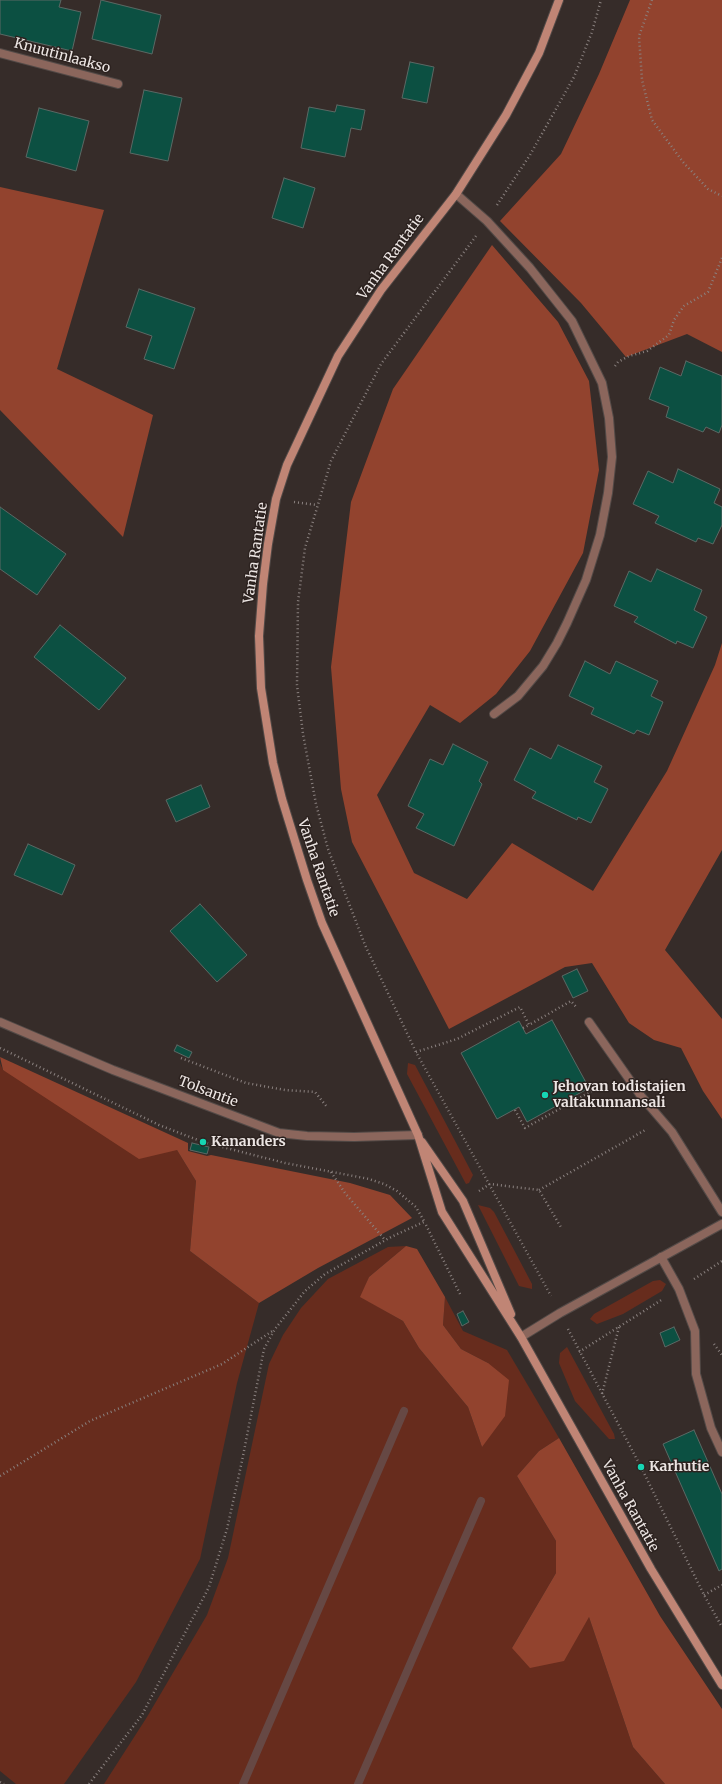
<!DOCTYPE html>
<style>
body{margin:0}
canvas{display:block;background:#362c29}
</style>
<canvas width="722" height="1784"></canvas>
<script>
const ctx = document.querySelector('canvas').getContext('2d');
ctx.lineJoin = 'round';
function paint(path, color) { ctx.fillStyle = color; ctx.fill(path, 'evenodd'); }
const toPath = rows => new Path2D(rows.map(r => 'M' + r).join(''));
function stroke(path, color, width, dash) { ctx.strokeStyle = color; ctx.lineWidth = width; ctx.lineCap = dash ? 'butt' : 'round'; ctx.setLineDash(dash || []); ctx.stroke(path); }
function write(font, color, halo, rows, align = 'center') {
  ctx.font = font + ' Merriweather,serif'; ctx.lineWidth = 3; ctx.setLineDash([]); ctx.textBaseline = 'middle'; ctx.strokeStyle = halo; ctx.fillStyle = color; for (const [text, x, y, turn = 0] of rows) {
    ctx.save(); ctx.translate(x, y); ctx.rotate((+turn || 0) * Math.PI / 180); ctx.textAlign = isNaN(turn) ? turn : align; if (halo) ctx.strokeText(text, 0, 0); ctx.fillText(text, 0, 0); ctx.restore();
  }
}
paint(toPath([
 [0,1063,3,1070,177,1150,196,1181,190,1251,259,1303,237,1383,200,1559,136,1682,64,1784,16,1784,0,1771],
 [408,1063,415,1065,473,1175,469,1183,466,1184,407,1074],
 [478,1205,490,1208,494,1212,532,1284,532,1289,519,1286],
 [406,1246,369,1277,361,1297,403,1321,419,1348,468,1407,482,1447,488,1363,461,1349,443,1325,445,1297,463,1331,507,1350,559,1438,539,1451,517,1476,556,1541,556,1573,512,1648,589,1617,633,1747,665,1784,104,1784,147,1717,207,1615,228,1558,269,1364,283,1335,301,1308,328,1279,388,1247],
 [660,1280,666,1284,662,1291,623,1314,597,1324,590,1319,594,1314,653,1281],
 [567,1347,614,1434,615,1439,609,1439,575,1401,559,1363,560,1353]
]), '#672c1d');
paint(toPath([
 [630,0,722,0,722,352,687,334,626,357,581,303,500,221,561,154,599,74],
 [0,187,104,210,57,369,153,415,123,537,0,410],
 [492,245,558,322,589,381,599,470,583,553,530,651,496,694,460,723,430,705,377,795,414,873,467,899,512,843,593,891,667,771,715,665,722,643,722,850,665,950,722,1019,722,1119,703,1091,681,1048,654,1040,629,1023,592,963,565,967,449,1029,352,842,341,789,331,667,351,502,393,389],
 [0,1057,188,1143,188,1151,207,1156,211,1155,350,1183,390,1195,412,1218,318,1268,259,1303,190,1251,196,1181,177,1150,139,1159,3,1070],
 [406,1246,417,1249,445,1297,443,1325,461,1349,488,1363,509,1380,505,1416,482,1447,468,1407,419,1348,403,1321,360,1297,369,1277],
 [559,1438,660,1616,722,1709,722,1784,665,1784,633,1747,589,1617,564,1661,530,1668,512,1648,556,1573,556,1541,517,1476,539,1451]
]), '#92432e');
stroke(toPath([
 [243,1784,404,1411],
 [358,1784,481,1501]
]), '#664844', 8);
const building = toPath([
 [0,0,61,0,59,7,81,12,72,51,0,34,0,0],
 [101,0,161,15,152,54,92,39,101,0],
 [410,62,434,67,427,103,402,98,410,62],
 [144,90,182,98,168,161,130,153,144,90],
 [337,105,365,110,361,130,351,128,345,157,301,148,309,107,335,112,337,105],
 [39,108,89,121,76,171,26,157,39,108],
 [284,178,315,188,303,228,272,218,284,178],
 [139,289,195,308,174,369,144,359,152,336,126,327,139,289],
 [686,361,722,376,722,425,719,433,706,427,703,432,666,417,669,407,649,399,660,367,681,376,686,361],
 [678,469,720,489,714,503,722,507,722,525,713,544,698,538,696,542,655,523,659,516,633,504,648,471,673,483,678,469],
 [0,507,66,554,37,595,0,569,0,507],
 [657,569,702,590,694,610,707,617,693,648,677,641,676,644,634,622,638,617,614,606,629,571,651,582,657,569],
 [60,625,126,678,99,710,34,657,60,625],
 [585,661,610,674,616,661,658,681,651,696,663,702,649,735,637,730,634,734,591,714,594,708,569,696,585,661],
 [453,744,488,762,479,781,482,784,454,846,416,828,424,814,408,806,430,759,443,765,453,744],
 [558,745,602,766,594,782,608,789,591,823,578,817,577,820,532,798,536,792,514,780,530,748,551,759,558,745],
 [201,785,210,807,176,822,166,800,201,785],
 [28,844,75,865,62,895,14,875,28,844],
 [200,904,247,955,217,982,170,931,200,904],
 [577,969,588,991,573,998,562,976,577,969],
 [552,1020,589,1088,527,1122,519,1107,497,1119,461,1053,519,1021,526,1034,552,1020],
 [177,1045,192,1052,189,1058,174,1051,177,1045],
 [192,1143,209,1147,207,1154,190,1150,192,1143],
 [463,1311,469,1322,462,1326,457,1314,463,1311],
 [674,1327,680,1340,665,1347,660,1333,674,1327],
 [694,1430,722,1494,722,1569,719,1571,663,1444,694,1430]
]);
paint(building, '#0c5042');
stroke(building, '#5b6864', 1);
const service = toPath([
 [456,194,487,221,530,268,572,321,602,383,609,418,612,457,608,493,600,535,586,580,567,623,557,643,543,666,518,696,494,714],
 [589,1022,641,1096,672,1132,722,1212],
 [661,1257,679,1289,695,1331,696,1374,711,1428,722,1452]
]);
const minor = toPath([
 [0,53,118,84],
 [521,1337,560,1313,722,1224]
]);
const tertiary = toPath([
 [0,1022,113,1070,279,1133,307,1136,354,1137,418,1135]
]);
const secondary = toPath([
 [559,0,539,53,506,115,456,194,381,290,338,356,287,465,276,499,268,544,263,584,259,636,261,688,273,763,282,799,307,880,322,923,418,1135,442,1212,521,1337,651,1569,722,1685],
 [422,1142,463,1201,511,1314]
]);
stroke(service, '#534a47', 10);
stroke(minor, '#534a47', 10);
stroke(tertiary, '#534a47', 10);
stroke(secondary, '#534a47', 10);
stroke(toPath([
 [652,0,639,36,642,80,652,120,683,162,708,189,722,196],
 [497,205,530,155,574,77,592,32,601,0],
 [476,236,381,364,331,461,305,548,298,602,297,685,303,734,316,804,328,849,365,945,416,1052,551,1296],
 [615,366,618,362,629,356,647,351,669,335,674,320,684,306,708,292,722,258],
 [294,502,317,505],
 [523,1028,529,1025],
 [0,1048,159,1125,203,1142,285,1163,369,1179,384,1184,397,1191,416,1207,424,1221],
 [416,1052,457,1039,520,1007,529,1025,571,1001,577,1008],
 [181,1058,246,1083,285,1090,315,1092,327,1107],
 [515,1110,525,1128,608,1082],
 [331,1172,345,1193,385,1240],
 [539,1190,647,1129],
 [479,1191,490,1184,539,1190,562,1229],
 [426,1225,461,1296],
 [694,1279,722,1261],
 [568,1329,641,1467,704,1595,722,1627],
 [714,1344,722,1355],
 [579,1352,663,1299],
 [602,1394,619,1327],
 [0,1476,90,1421,222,1364,274,1330],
 [704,1595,722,1585],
 [0,1782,4,1784],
 [89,1784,142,1715,209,1587,227,1529,242,1461,264,1349,275,1329,305,1291,325,1274,391,1237,426,1221]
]), '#8a817f', 2.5, [1, 3]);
stroke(service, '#8b665c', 8);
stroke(minor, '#8b665c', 8);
stroke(tertiary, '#8b665c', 8);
stroke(secondary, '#c08575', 8);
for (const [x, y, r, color] of [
 [545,1095,4,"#16d5b3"],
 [203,1142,4,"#16d5b3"],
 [641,1467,4,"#16d5b3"]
]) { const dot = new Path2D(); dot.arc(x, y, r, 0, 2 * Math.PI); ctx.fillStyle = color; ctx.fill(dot); stroke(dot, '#2c221f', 1.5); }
write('14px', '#ece5e3', '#2c221f', [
 ["Knuutinlaakso",62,56,15],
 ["Vanha Rantatie",391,257,-54],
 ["Vanha Rantatie",256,553,-82],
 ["Vanha Rantatie",318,868,71],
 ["Tolsantie",208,1092,21],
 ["Vanha Rantatie",630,1506,61]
]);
write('bold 14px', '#ece5e3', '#2c221f', [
 ["Jehovan todistajien",553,1087],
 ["valtakunnansali",553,1103],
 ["Kananders",211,1142],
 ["Karhutie",649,1467]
], 'left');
</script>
